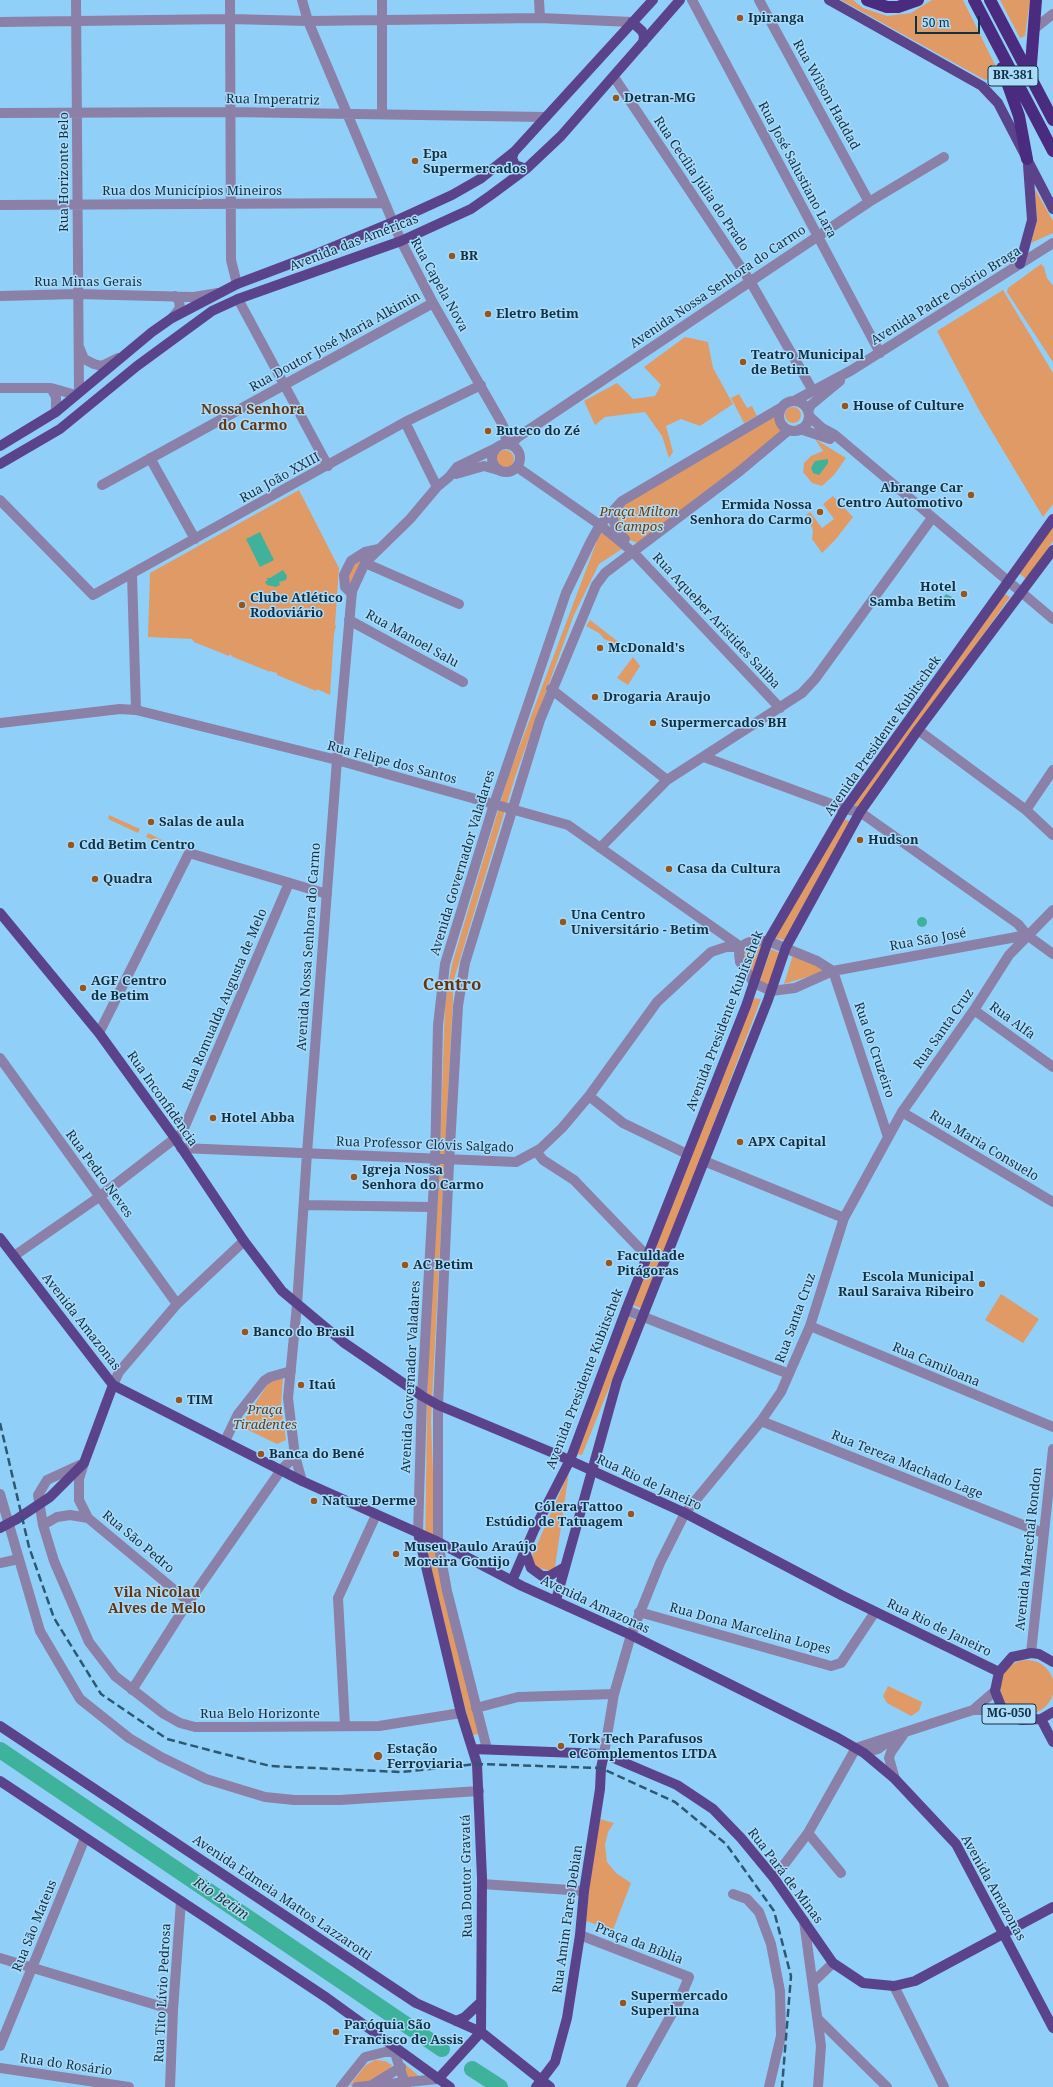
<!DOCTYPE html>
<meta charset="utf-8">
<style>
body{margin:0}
#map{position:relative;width:1053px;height:2087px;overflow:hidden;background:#90d0f8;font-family:"Noto Serif",serif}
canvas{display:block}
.scale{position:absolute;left:915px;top:16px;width:65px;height:18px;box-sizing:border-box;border:2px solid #0e3145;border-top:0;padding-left:5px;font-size:12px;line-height:14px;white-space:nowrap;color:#0e3145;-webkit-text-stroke:3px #acdbf9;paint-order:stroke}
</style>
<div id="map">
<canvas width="1053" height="2087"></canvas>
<div class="scale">50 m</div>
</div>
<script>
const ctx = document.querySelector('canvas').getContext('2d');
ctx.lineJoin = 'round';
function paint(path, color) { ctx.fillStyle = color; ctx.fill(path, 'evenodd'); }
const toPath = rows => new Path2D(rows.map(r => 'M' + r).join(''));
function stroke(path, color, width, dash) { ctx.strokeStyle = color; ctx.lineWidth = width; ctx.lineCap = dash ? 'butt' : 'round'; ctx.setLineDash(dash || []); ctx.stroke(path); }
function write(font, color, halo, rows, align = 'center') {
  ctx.font = font + ' "Noto Serif",serif'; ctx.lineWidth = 3; ctx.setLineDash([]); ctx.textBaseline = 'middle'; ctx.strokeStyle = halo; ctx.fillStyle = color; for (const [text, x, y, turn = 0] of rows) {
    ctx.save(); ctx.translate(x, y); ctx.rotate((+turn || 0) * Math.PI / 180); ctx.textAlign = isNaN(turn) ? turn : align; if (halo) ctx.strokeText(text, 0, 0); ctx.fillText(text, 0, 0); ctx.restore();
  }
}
paint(toPath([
 [841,0,853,0,863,8,887,16,911,13,932,0,963,0,1000,75,985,80],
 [1000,0,1030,0,1025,36,1020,38],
 [1035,189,1053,221,1053,233,1031,243,1037,221],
 [1041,264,1044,267,1047,278,1053,286,1053,362,1007,292,1008,288],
 [1003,290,1053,373,1053,504,1043,517,979,410,937,331],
 [685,337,708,342,713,368,733,404,700,426,681,419,666,426,673,452,669,458,662,436,645,412,605,417,595,425,584,401,617,383,633,399,655,396,661,385,644,367],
 [739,394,747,408,752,406,757,416,744,423,731,398],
 '785 415a8 8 0 1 1 16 0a8 8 0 1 1-16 0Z',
 [776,414,776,421,783,432,640,544,627,539,622,535,615,513,619,506],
 [815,439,846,458,834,475,822,486,812,483,803,472,804,463,811,456,823,451],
 '496 459a9 9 0 1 1 18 0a9 9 0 1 1-18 0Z',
 [299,490,339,568,335,625,336,626,334,634,330,695,317,689,316,691,277,675,277,673,270,671,270,672,233,657,230,654,229,656,194,642,192,639,148,637,150,573],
 [833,496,853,517,836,539,822,553,812,539,813,530,806,515,810,512,822,528,834,519,823,504],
 [1053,518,1053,541,1026,579,1014,569],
 [601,530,622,549,599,564,574,615,516,774,454,979,431,1420,436,1555,481,1734,472,1735,425,1550,428,1350,439,1180,445,1004,452,964,508,777],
 [366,556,349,587,346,576,355,560],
 [1000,591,1010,597,859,808,852,804],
 [590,620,625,647,604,639,599,633,586,626],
 [633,657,640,666,628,685,617,678],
 [109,815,140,829,138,833,108,819],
 [843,819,850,821,784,940,775,938],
 [148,833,174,846,172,850,146,837],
 [754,943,764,945,752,975,744,962,744,950],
 [771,949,780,953,770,986,759,983],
 [793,955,827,971,784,984],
 [752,998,761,999,643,1309,633,1305],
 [1001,1294,1039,1319,1023,1343,985,1320],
 [629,1317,636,1321,582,1455,576,1454],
 [283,1378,281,1405,286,1440,277,1444,240,1426,270,1381],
 [569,1472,555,1567,551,1571,535,1567,532,1556],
 '1000 1687a27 27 0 1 1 54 0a27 27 0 1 1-54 0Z',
 [888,1686,922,1702,919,1711,911,1716,887,1703,883,1696],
 [596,1818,614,1823,608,1832,605,1845,607,1862,616,1873,631,1883,613,1930,586,1921],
 [375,2060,385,2061,392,2065,389,2070,370,2081,349,2086,366,2065],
 [401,2061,419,2076,407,2079]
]), '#e09a65');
paint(toPath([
 [828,459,828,463,819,475,813,473,811,468,815,461],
 [260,532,274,560,260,567,246,539],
 [283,570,287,576,286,580,279,582,280,585,276,587,267,585,265,582,268,580,266,578,270,578],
 [946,594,952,597,945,607,939,603],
 '917 922a5 5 0 1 1 10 0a5 5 0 1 1-10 0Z'
]), '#3fb29b');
stroke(toPath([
 [0,1750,442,2049],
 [472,2069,500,2087]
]), '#3fb29b', 16);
stroke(toPath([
 [76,0,79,392],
 [230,0,231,260,237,284],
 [302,0,308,21,401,241,433,303,500,420,505,430,506,444],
 [539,0,540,18],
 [692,0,880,353],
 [759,0,869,202],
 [0,22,230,19,308,21,540,18,632,22],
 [1034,29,1053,14],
 [614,77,750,281,813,391],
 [0,113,229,112,546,117],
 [382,114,382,0],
 [0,205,385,203],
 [0,296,77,294,194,297,218,293],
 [238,299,328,466],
 [172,318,180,308,179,301,175,296],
 [79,347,84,359,94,364,102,366,118,358],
 [0,388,51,388,76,395],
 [51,388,56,397,56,412],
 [794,401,852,370,1053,243],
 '779 416a15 15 0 1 1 30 0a15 15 0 1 1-30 0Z',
 [808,411,811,405,840,381],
 [809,416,822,428,835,435,1053,619],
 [405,422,437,487],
 [800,429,830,439],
 '492 458a14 14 0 1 1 28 0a14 14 0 1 1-28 0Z',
 [511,445,518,437,869,202,944,157],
 [150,458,195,539],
 [517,467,600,525,633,552,780,708],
 [456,474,484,466,498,470],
 [102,485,433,303],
 [0,500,93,595,405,422,481,385],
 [611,514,618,533,625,539],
 [365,563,459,604],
 [132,574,136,710],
 [352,594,345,587,344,575,351,561,365,552,379,549],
 [349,620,463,682],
 [551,689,667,780],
 [0,723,120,709,136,710,337,760,568,825,741,947],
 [918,730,1026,810,1053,835],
 [704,757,845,809,860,812,1018,924,1027,935,1053,954],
 [1026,810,1053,770],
 [600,848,667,780,802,693,815,679,932,518],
 [833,971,817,961,768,941,753,941,747,943,741,947,739,954,740,962,754,983,771,991,795,988,833,971,1027,935],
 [833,971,888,1137],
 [974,1010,1053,1067],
 [99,1033,189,853,327,894],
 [0,1058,177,1304],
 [589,1096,623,1123,687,1154],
 [902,1112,1053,1202],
 [181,1148,516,1162,540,1149,562,1128,589,1096,657,1002,711,952,726,947,739,947],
 [536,1151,543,1160,574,1180,647,1256],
 [704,1161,844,1218],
 [304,1205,432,1207],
 [14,1256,99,1197,182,1133,289,883],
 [626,1310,789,1374],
 [810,1326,1053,1427],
 [113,1385,119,1372,177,1304,244,1241],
 [761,1421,1043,1533],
 [225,1441,238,1414,264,1381,270,1377,291,1371],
 [84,1463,47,1480,38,1495,43,1525,54,1561,89,1642,115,1676,164,1714,180,1723,195,1727,239,1727,379,1726,461,1713],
 [84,1463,79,1479,79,1500,88,1518,189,1602],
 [302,1481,295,1456,288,1398,297,1305,307,1153,337,760,352,591,365,563,410,519,437,487,449,477,457,467,496,448],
 [0,1494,40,1631,80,1699,129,1738,161,1757,206,1779,265,1797,294,1800,340,1800,479,1791],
 [43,1525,57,1517,70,1515,88,1518],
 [418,1533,422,1396,435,1163,438,1025,445,964,494,804,566,593,591,541,600,525,622,501,782,407],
 [0,1563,19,1559],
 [639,1612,831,1666,841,1663,875,1612],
 [1031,1653,1053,1449],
 [132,1690,181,1613,281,1470,295,1456],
 [476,1708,518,1697,614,1694],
 [973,1710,995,1691],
 [345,1726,338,1598,376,1515],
 [487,1749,447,1591,438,1542,438,1405,449,1164,458,1006,465,963,540,720,596,585,605,573,740,471,789,430],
 [864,1753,878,1749,889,1741],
 [604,1754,614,1694,631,1635,660,1563,685,1513,761,1421,781,1392,810,1326,844,1218,902,1112,974,1010,1009,955,1053,910],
 [895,1779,889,1758,891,1752,903,1735],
 [808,1833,841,1873],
 [774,1878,808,1833,856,1748,973,1710,1004,1710],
 [482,1884,584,1891],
 [733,1894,747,1899,759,1912,771,1944,780,1991,781,2036,769,2087],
 [804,1921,821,2046,818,2087],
 [580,1935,689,1977,679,2001,631,2087],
 [0,1958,173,2010],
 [813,1982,833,1963],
 [894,1986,944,2087],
 [819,2020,887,2087],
 [0,2046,85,1838],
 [393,2047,406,2087],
 [0,2068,129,2087],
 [372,2085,401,2067],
 [170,2087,173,2010,181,1901],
 [341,2087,365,2057,385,2052,396,2052],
 [357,2087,438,2079]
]), '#8b80a8', 10);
stroke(toPath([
 [829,0,982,86,998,103,1053,209],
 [632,22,642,31,644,36,643,43],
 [514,152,512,158,515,165,526,169],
 [1020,264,1032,220,1028,165],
 [0,446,56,412,152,332,172,318,237,284,311,256,393,222,452,195,480,179,514,152,653,0],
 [0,464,60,429,137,366,212,311,238,299,401,241,471,209,491,195,526,169,561,136,680,0],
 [0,913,99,1033,175,1138,244,1241,282,1291,343,1342,422,1396,438,1405,558,1455,685,1513,841,1595,999,1672],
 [0,1238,113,1385,302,1481,434,1540,522,1586,631,1635,838,1738,864,1753,895,1779,956,1844,1053,2028],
 [0,1528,17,1519,50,1497,84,1463,113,1385],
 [418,1533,461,1713,477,1764,482,1878,481,2032,438,2079],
 [525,1551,531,1568,542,1576,549,1576,565,1567],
 [512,1581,534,1530,570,1460,626,1310,746,1006,768,941,845,809,1053,519],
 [556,1600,617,1381,768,1000,786,947,860,812,918,730,1053,550],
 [1053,1662,1039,1654,1031,1653,1012,1657,999,1672,995,1691,1001,1706,1012,1716,1021,1720,1041,1719,1053,1712],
 [1041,1719,1053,1742],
 [0,1726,416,2003,481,2032,550,2087],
 [473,1749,604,1754,677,1785,713,1809,741,1838,774,1878,833,1963,863,1983,894,1986,915,1981,1053,1907],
 [0,1781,327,1998,450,2087],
 [456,2021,465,2017,481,2002],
 [536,2087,555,2062,567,2018,580,1935,584,1891,600,1789,601,1768,604,1754]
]), '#5b438b', 10);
stroke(toPath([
 [867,0,887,7,898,7,918,0],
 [974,0,1053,151],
 [990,0,1053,120],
 [1002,68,1019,116,1027,159],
 [1030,77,1036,0]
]), '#4a2b7f', 12);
stroke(toPath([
 [0,1423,29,1547,54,1618,101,1694,167,1739,270,1766,401,1772,477,1764,601,1768,675,1802,726,1844,774,1911,791,1976,782,2087]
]), '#2e5871', 2.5, [8, 4]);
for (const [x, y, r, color] of [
 [740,18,4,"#95551f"],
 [616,98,4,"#95551f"],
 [415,161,4,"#95551f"],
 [452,256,4,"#95551f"],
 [488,314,4,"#95551f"],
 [743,362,4,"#95551f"],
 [845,406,4,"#95551f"],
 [488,431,4,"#95551f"],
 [971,495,4,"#95551f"],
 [820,512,4,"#95551f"],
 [964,594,4,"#95551f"],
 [242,605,4,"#95551f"],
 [600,648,4,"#95551f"],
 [595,697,4,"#95551f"],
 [653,723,4,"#95551f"],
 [151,822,4,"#95551f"],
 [860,840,4,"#95551f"],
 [71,845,4,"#95551f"],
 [669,869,4,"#95551f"],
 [95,879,4,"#95551f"],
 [563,922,4,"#95551f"],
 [83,988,4,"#95551f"],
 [213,1118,4,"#95551f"],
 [740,1142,4,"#95551f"],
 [354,1177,4,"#95551f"],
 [609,1263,4,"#95551f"],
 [405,1265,4,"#95551f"],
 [982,1284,4,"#95551f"],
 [245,1332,4,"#95551f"],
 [301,1385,4,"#95551f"],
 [179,1400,4,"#95551f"],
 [261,1454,4,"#95551f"],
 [314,1501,4,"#95551f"],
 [631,1514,4,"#95551f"],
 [396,1554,4,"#95551f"],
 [561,1746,4,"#95551f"],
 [378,1756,5,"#95551f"],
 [623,2003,4,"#95551f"],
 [336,2032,4,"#95551f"]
]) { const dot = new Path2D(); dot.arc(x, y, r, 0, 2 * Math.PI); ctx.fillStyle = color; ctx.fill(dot); stroke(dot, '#acdbf9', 1.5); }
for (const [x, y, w] of [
 [1013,76,50],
 [1009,1714,54]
]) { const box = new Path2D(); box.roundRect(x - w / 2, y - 10, w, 20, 3); ctx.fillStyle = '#acdbf9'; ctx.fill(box); stroke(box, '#0e3145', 1); }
write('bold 12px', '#0e3145', null, [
 ["BR-381",1013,76],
 ["MG-050",1009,1714]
]);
write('bold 13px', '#0e3145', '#acdbf9', [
 ["Ipiranga",748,18],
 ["Detran-MG",624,98],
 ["Epa",423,154],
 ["Supermercados",423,169],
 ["BR",460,256],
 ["Eletro Betim",496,314],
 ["Teatro Municipal",751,355],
 ["de Betim",751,370],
 ["House of Culture",853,406],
 ["Buteco do Zé",496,431],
 ["Abrange Car",963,488,"right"],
 ["Centro Automotivo",963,503,"right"],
 ["Ermida Nossa",812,505,"right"],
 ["Senhora do Carmo",812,520,"right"],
 ["Hotel",956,587,"right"],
 ["Samba Betim",956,602,"right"],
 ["Clube Atlético",250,598],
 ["Rodoviário",250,613],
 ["McDonald's",608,648],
 ["Drogaria Araujo",603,697],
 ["Supermercados BH",661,723],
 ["Salas de aula",159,822],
 ["Hudson",868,840],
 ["Cdd Betim Centro",79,845],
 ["Casa da Cultura",677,869],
 ["Quadra",103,879],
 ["Una Centro",571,915],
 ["Universitário - Betim",571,930],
 ["AGF Centro",91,981],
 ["de Betim",91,996],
 ["Hotel Abba",221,1118],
 ["APX Capital",748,1142],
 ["Igreja Nossa",362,1170],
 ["Senhora do Carmo",362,1185],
 ["Faculdade",617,1256],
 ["Pitágoras",617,1271],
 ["AC Betim",413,1265],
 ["Escola Municipal",974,1277,"right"],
 ["Raul Saraiva Ribeiro",974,1292,"right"],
 ["Banco do Brasil",253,1332],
 ["Itaú",309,1385],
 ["TIM",187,1400],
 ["Banca do Bené",269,1454],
 ["Nature Derme",322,1501],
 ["Cólera Tattoo",623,1507,"right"],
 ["Estúdio de Tatuagem",623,1522,"right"],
 ["Museu Paulo Araújo",404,1547],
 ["Moreira Gontijo",404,1562],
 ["Tork Tech Parafusos",569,1739],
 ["e Complementos LTDA",569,1754],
 ["Estação",387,1749],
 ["Ferroviaria",387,1764],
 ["Supermercado",631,1996],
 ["Superluna",631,2011],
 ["Paróquia São",344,2025],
 ["Francisco de Assis",344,2040]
], 'left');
write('13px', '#0e3145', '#acdbf9', [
 ["Rua Wilson Haddad",826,95,61],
 ["Rua Imperatriz",273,100,1],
 ["Rua José Salustiano Lara",797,170,62],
 ["Rua Horizonte Belo",64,172,-90],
 ["Rua Cecília Júlia do Prado",701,184,56],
 ["Rua dos Municípios Mineiros",192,191],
 ["Avenida das Américas",354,243,-21],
 ["Rua Minas Gerais",88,282],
 ["Rua Capela Nova",439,285,61],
 ["Avenida Nossa Senhora do Carmo",718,287,-34],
 ["Avenida Padre Osório Braga",946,296,-32],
 ["Rua Doutor José Maria Alkimin",335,342,-29],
 ["Rua João XXIII",280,478,-29],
 ["Rua Aqueber Aristides Saliba",716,621,47],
 ["Rua Manoel Salu",412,639,29],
 ["Avenida Presidente Kubitschek",883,736,-55],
 ["Rua Felipe dos Santos",392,763,15],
 ["Avenida Governador Valadares",463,863,-73],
 ["Rua São José",928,940,-10],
 ["Avenida Nossa Senhora do Carmo",309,947,-86],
 ["Rua Romualda Augusta de Melo",225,1000,-67],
 ["Avenida Presidente Kubitschek",725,1021,-69],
 ["Rua Alfa",1012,1021,36],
 ["Rua Santa Cruz",944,1029,-55],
 ["Rua do Cruzeiro",874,1050,71],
 ["Rua Inconfidência",162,1099,55],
 ["Rua Professor Clóvis Salgado",425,1145,2],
 ["Rua Maria Consuelo",984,1146,31],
 ["Rua Pedro Neves",99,1174,54],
 ["Rua Santa Cruz",796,1318,-70],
 ["Avenida Amazonas",81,1322,52],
 ["Rua Camiloana",936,1365,23],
 ["Avenida Governador Valadares",411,1377,-87],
 ["Avenida Presidente Kubitschek",585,1379,-69],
 ["Rua Tereza Machado Lage",907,1465,22],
 ["Rua Rio de Janeiro",649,1483,25],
 ["Rua São Pedro",138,1542,40],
 ["Avenida Marechal Rondon",1029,1549,-84],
 ["Avenida Amazonas",595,1605,25],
 ["Rua Rio de Janeiro",939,1628,26],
 ["Rua Dona Marcelina Lopes",750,1629,15],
 ["Rua Belo Horizonte",260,1714],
 ["Rua Doutor Gravatá",467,1876,-91],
 ["Rua Pará de Minas",785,1876,53],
 ["Avenida Amazonas",993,1888,61],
 ["Avenida Edmeia Mattos Lazzarotti",282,1898,34],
 ["Rua Amim Fares Debian",568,1919,-82],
 ["Rua São Mateus",35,1926,-68],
 ["Praça da Bíblia",639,1944,21],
 ["Rua Tito Lívio Pedrosa",163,1993,-87],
 ["Rua do Rosário",66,2065,8]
]);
write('italic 13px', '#713900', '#acdbf9', [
 ["Praça Milton",639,512],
 ["Campos",639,527],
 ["Praça",265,1410],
 ["Tiradentes",265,1425]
]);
write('bold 14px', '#623611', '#acdbf9', [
 ["Nossa Senhora",253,410],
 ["do Carmo",253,426],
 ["Vila Nicolau",157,1593],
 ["Alves de Melo",157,1609]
]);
write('italic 14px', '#1e3731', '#acdbf9', [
 ["Rio Betim",221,1899,34]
]);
write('bold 17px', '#623611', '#acdbf9', [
 ["Centro",452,985]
]);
</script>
